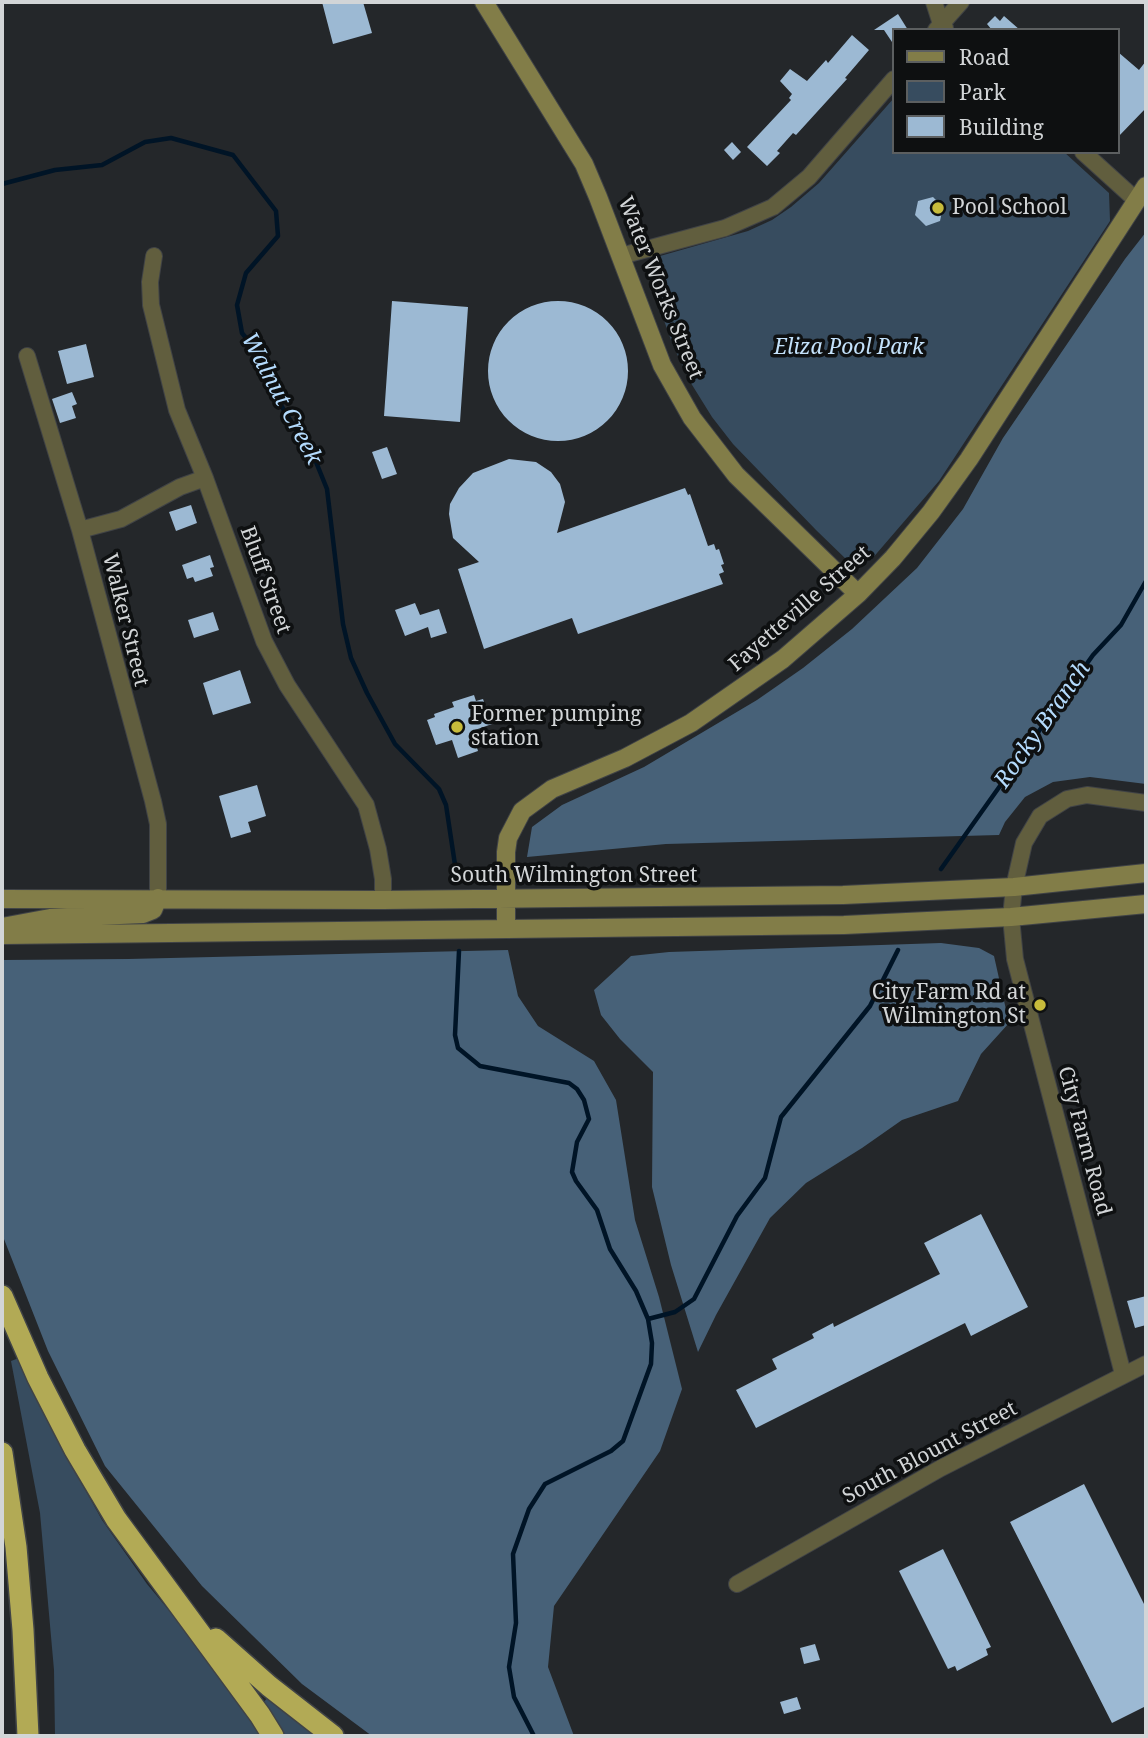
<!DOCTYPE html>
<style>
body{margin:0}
#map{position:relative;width:1148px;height:1738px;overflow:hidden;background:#24272a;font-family:"Noto Serif",serif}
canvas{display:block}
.frame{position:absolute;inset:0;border:4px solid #d2d5d7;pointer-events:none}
.legend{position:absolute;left:892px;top:28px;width:228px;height:126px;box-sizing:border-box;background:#0e1011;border:2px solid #5c5f60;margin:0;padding:9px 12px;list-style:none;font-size:21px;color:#d2d5d7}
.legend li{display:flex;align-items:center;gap:14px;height:35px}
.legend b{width:35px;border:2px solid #5c5f60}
</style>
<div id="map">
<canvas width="1148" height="1738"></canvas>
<div class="frame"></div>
<ul class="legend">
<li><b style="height:9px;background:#827d48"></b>Road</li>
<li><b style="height:19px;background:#374c5f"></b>Park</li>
<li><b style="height:19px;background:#9cb9d3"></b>Building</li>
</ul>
</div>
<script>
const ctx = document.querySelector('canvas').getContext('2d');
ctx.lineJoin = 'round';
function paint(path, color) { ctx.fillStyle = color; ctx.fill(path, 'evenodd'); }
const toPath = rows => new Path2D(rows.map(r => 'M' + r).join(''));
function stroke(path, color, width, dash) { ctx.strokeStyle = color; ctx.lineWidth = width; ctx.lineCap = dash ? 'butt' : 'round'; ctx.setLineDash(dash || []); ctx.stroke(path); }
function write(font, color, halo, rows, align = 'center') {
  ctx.font = font + ' "Noto Serif",serif'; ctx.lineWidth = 7; ctx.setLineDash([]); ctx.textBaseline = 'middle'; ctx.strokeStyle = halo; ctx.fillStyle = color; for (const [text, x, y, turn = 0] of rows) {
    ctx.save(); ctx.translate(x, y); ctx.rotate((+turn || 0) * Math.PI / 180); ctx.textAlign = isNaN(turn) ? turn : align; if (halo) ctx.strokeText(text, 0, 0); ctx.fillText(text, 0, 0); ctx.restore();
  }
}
paint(toPath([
 [894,98,894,152,1064,152,1109,193,1110,221,939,481,871,560,867,558,859,563,849,562,816,530,733,444,712,417,689,380,672,343,648,275,649,267,655,261,653,258,748,231,772,220,791,207,819,183],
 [19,1358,61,1446,102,1520,147,1584,212,1662,268,1736,55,1736,54,1670,40,1513,11,1361],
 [268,1697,319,1736,282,1736,263,1703]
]), '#374c5f');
paint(toPath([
 [1146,232,1146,784,1090,777,1053,782,1025,797,1005,822,999,835,666,844,527,857,532,827,562,805,644,767,757,700,803,668,852,629,917,568,963,509,1003,438,1125,259],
 [941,943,979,948,994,956,1009,1023,981,1054,958,1101,902,1120,862,1148,806,1183,770,1218,716,1315,698,1352,671,1265,652,1187,653,1072,620,1039,601,1015,594,990,631,956,669,952],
 [508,950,518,996,538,1026,594,1061,616,1100,635,1220,659,1297,682,1389,660,1451,554,1606,548,1667,574,1736,372,1736,302,1684,202,1586,105,1466,48,1351,2,1234,2,960,128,959]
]), '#476178');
stroke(toPath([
 [2,184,55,170,102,165,145,142,171,138,233,155,276,211,278,236,246,273,237,305,242,333,255,349,282,407,316,462,327,489,343,624,351,658,367,693,395,744,439,789,446,805,457,878],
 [941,869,1093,655,1121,625,1146,581],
 [459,951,455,1035,458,1048,480,1066,569,1083,577,1089,584,1100,589,1119,577,1142,572,1172,576,1181,597,1210,610,1249,636,1291,648,1319,652,1343,651,1364,623,1441,611,1451,545,1484,529,1509,513,1554,516,1623,509,1667,514,1697,534,1736],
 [648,1319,675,1312,694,1299,737,1216,765,1178,781,1117,870,1006,898,950]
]), '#001426', 4.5);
paint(toPath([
 [322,2,363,2,372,33,333,44],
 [898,14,908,30,894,30,894,45,884,30,874,30],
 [995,16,1000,21,1004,16,1020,30,992,30,987,24],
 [852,35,869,50,845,78,847,79,796,135,793,133,777,151,780,153,767,166,747,147,791,100,789,98,792,94,780,81,790,69,807,81,826,60,828,63],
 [1118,52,1139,70,1146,61,1146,108,1118,137],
 [732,142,741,152,733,160,724,150],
 [933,197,943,207,940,221,926,226,915,215,918,201],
 '488 371a70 70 0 1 1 140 0a70 70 0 1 1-140 0Z',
 [392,301,468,307,460,422,384,416],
 [86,344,94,377,67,384,58,351],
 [72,392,77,404,72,406,76,418,60,423,52,399],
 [387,447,397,474,382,479,372,452],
 [509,459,536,462,551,472,560,484,565,502,557,533,685,488,688,495,690,494,708,546,714,544,716,550,719,549,724,564,721,565,724,572,719,574,723,584,578,634,572,618,484,649,458,569,479,562,453,538,449,514,450,504,459,488,473,473],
 [191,505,197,523,176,531,169,512],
 [210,555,214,567,210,568,213,576,195,582,193,577,187,579,182,565],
 [415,603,420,615,439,609,447,633,431,638,428,627,405,636,395,610],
 [213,612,219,630,194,638,188,620],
 [240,670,251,703,213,715,203,683],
 [474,695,476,701,483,699,492,724,472,731,478,751,458,758,452,740,436,745,427,720,435,717,434,714,454,707,452,702],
 [257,785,266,816,248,822,251,832,231,838,219,796],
 [981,1214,1028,1307,971,1336,965,1323,756,1428,736,1390,777,1369,772,1359,814,1338,812,1334,833,1323,834,1327,940,1274,924,1243],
 [1146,1296,1146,1325,1135,1328,1127,1301],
 [1084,1484,1146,1608,1146,1706,1112,1723,1010,1522],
 [943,1549,991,1647,986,1649,988,1655,957,1671,955,1666,948,1669,899,1571],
 [815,1644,820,1660,804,1664,800,1648],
 [797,1697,801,1709,784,1714,780,1702]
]), '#9cb9d3');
const street = toPath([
 [934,2,941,24,945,28],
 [936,30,961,2],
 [1083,152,1136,200],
 [154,256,150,282,151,305,177,410,205,478,264,641,287,685,366,805,378,849,383,879,383,900],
 [621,256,725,228,773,207,809,177,894,79],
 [27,356,80,530,153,801,158,824,158,898],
 [80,530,121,519,180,487,205,478],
 [1123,1374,1015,959,1011,917,1014,887,1024,843,1040,816,1067,799,1087,795,1146,803],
 [737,1584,941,1468,1146,1364]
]);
const secondary = toPath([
 [484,2,584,164,598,197,662,365,692,418,736,475,858,594],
 [2,899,383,900,843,895,1014,887,1146,873],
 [2,927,50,918,143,914,153,910,158,898],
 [506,929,506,852,508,838,522,811,552,789,625,758,691,723,783,659,858,594,893,558,931,512,969,459,1146,186],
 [2,935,844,925,1011,917,1146,904]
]);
const highway = toPath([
 [2,1296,38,1378,75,1450,116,1519,260,1715,273,1736],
 [2,1453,16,1547,23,1630,28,1736],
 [216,1639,269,1686,333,1736]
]);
stroke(street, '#404346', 18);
stroke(secondary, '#404346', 20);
stroke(highway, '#404346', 24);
stroke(street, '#615e3e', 16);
stroke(secondary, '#827d48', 18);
stroke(highway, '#b2aa55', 21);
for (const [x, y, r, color] of [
 [938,208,7,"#c7bb3b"],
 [457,727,7,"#c7bb3b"],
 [1040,1005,7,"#c7bb3b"]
]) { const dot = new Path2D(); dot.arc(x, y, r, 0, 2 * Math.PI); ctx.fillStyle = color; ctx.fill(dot); stroke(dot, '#0e1011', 2.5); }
write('21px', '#d2d5d7', '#0e1011', [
 ["Pool School",952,208],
 ["Former pumping",471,715],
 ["station",471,739],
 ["City Farm Rd at",1026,993,"right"],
 ["Wilmington St",1026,1017,"right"]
], 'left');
write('21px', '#d2d5d7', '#0e1011', [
 ["Water Works Street",660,288,68],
 ["Bluff Street",265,580,70],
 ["Fayetteville Street",800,609,-41],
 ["Walker Street",125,620,76],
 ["South Wilmington Street",574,876],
 ["City Farm Road",1084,1141,75],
 ["South Blount Street",930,1453,-28]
]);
write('italic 21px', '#c4e2fb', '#0e1011', [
 ["Eliza Pool Park",849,348]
]);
write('italic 23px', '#b4dbfd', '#0e1011', [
 ["Walnut Creek",281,399,62],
 ["Rocky Branch",1043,725,-55]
]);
</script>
